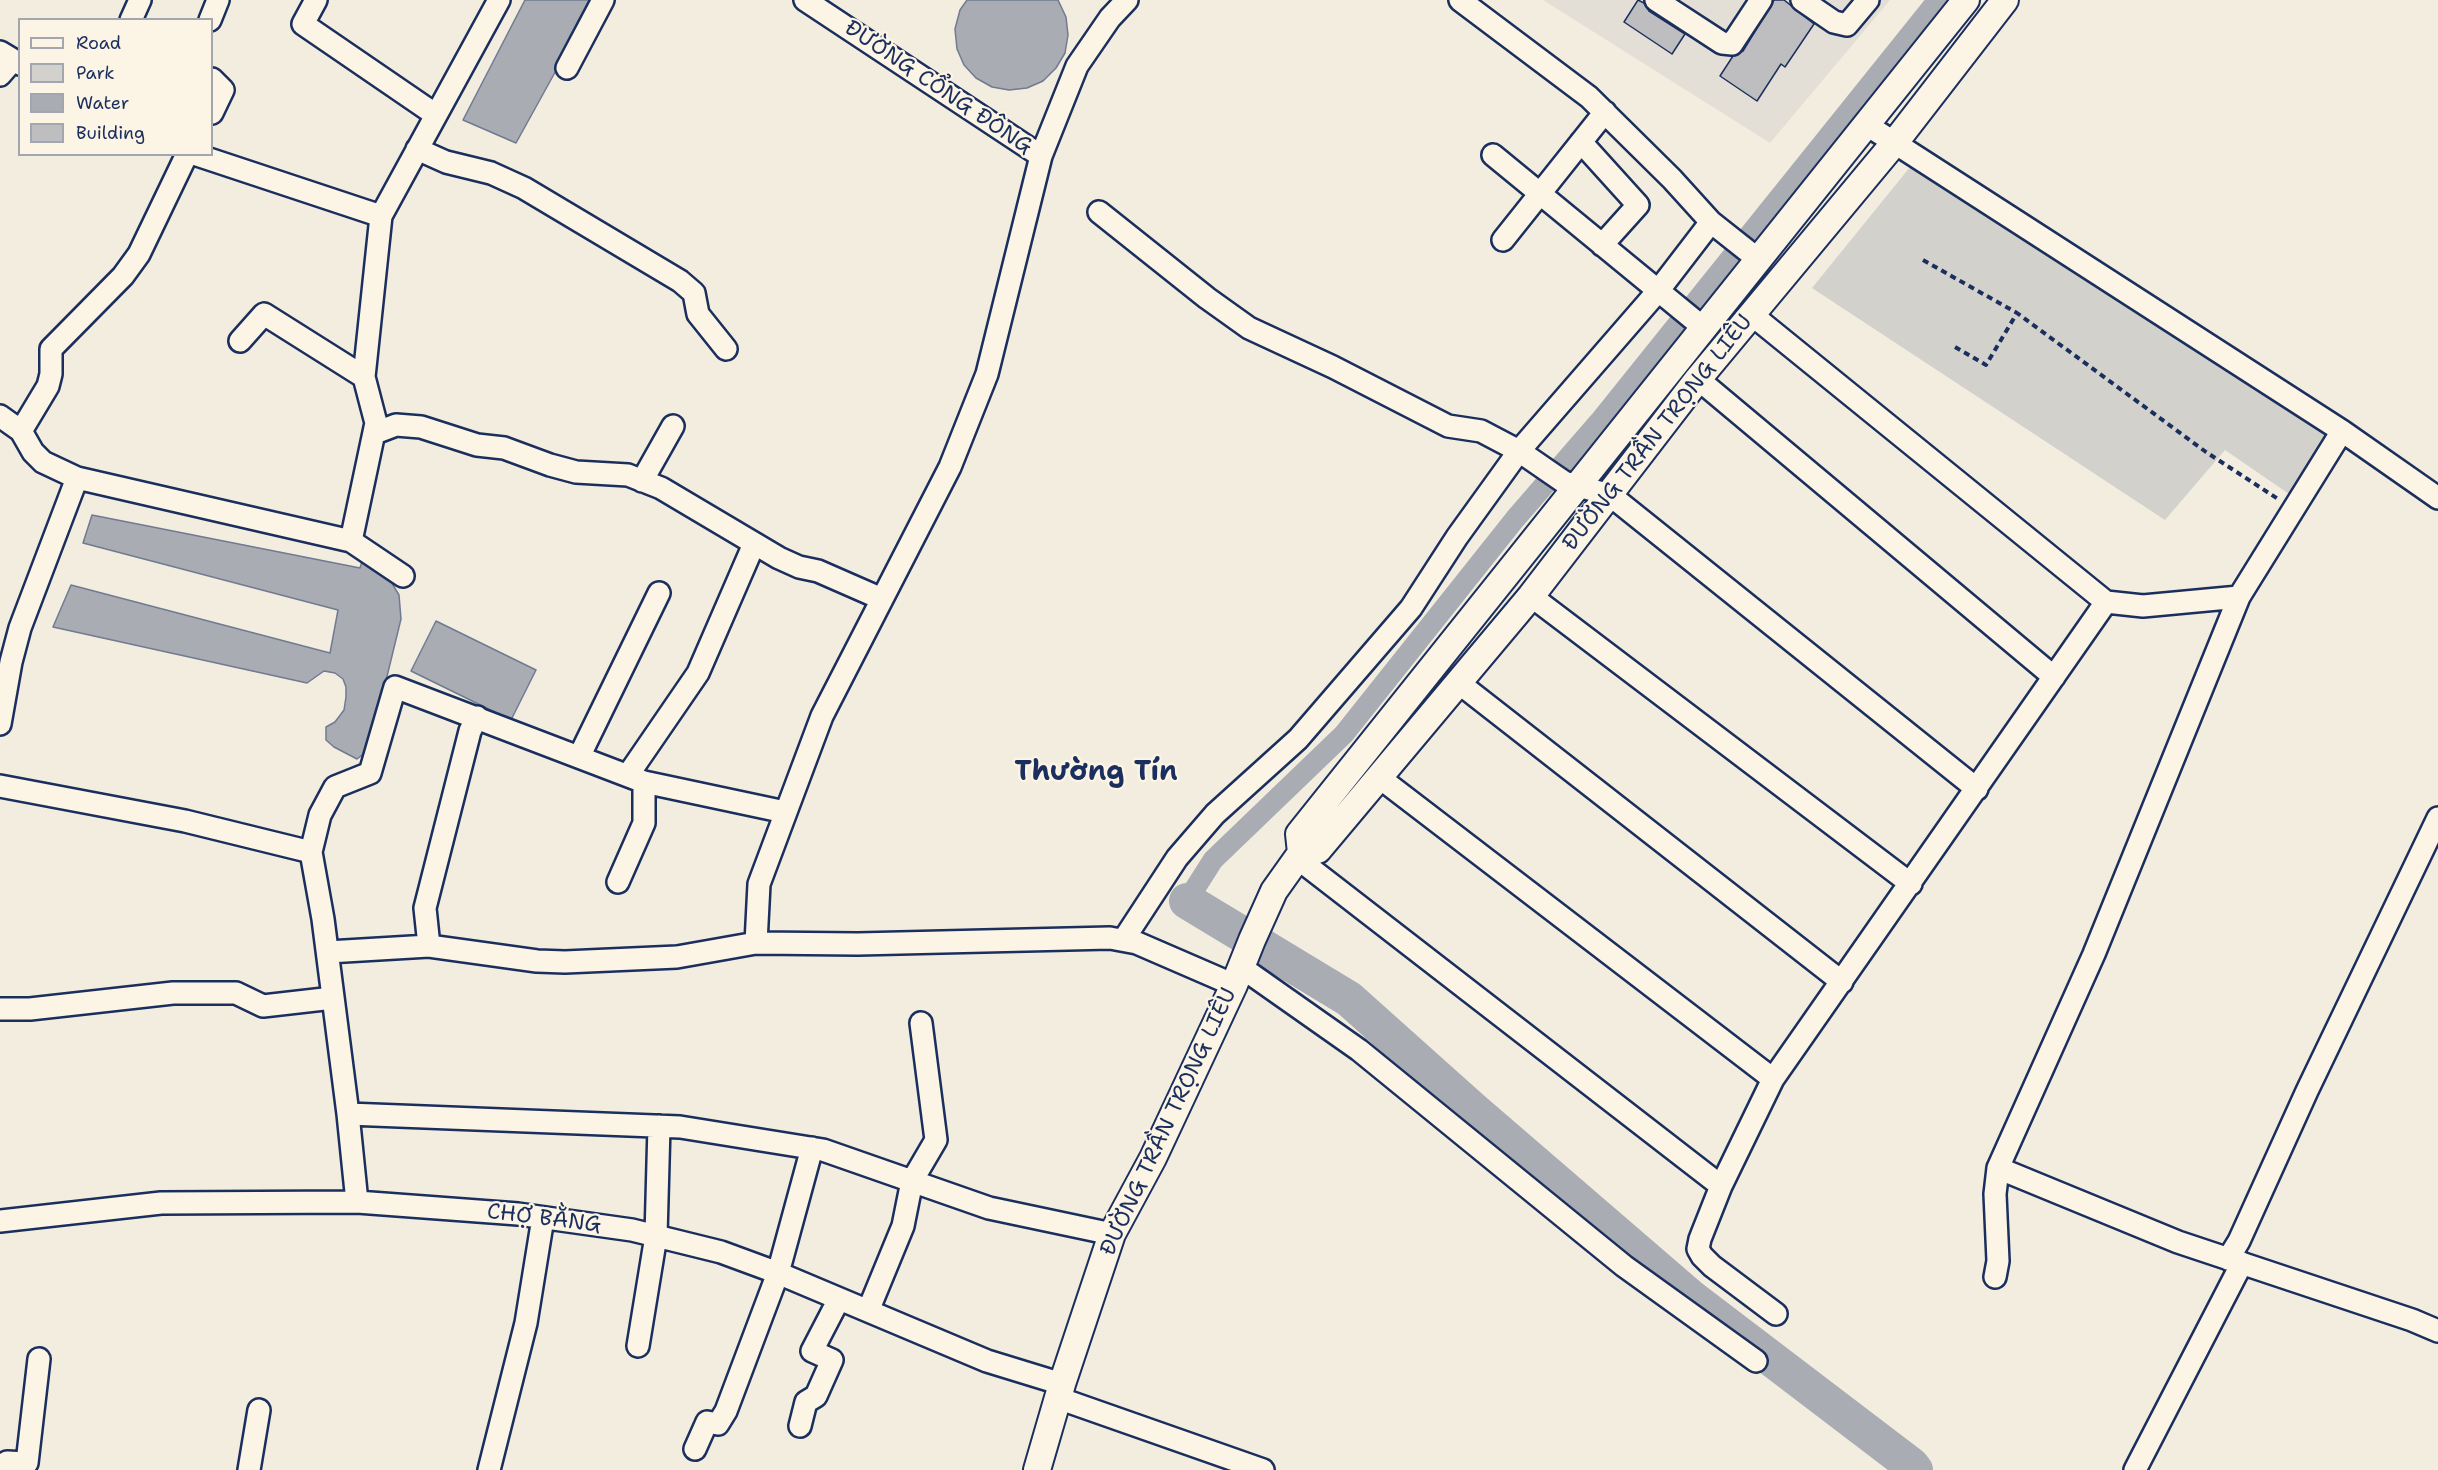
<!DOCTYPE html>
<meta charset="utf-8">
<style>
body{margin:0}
#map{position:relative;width:2438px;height:1470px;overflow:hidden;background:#f3ede0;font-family:"Shantell Sans",sans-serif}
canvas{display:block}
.legend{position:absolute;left:18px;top:18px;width:195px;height:138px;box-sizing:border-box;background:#fcf5e5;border:2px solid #a2a6af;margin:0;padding:8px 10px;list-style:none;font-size:18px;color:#1b2f5e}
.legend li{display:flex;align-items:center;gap:12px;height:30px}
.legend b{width:30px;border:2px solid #a2a6af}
</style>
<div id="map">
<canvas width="2438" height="1470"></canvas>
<ul class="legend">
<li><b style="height:8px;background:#fcf5e5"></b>Road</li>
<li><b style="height:16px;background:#d3d1cc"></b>Park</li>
<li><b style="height:16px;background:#a9acb3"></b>Water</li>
<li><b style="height:16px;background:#bebec0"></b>Building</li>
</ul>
</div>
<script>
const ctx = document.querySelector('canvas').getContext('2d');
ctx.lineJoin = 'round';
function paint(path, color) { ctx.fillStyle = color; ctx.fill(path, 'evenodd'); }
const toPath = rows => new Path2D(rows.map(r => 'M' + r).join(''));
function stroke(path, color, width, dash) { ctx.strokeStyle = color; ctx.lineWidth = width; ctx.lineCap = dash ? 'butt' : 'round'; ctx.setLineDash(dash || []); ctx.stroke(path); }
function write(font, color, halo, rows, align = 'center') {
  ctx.font = font + ' "Shantell Sans",sans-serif'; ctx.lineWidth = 4.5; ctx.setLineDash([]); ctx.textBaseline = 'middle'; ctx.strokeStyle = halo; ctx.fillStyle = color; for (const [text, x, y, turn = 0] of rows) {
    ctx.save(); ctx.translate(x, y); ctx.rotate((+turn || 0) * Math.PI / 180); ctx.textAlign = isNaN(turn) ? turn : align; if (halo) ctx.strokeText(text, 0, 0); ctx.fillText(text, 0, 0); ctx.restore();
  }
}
paint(toPath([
 [1543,0,1890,0,1770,143]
]), '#e3dfd6');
paint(toPath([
 [1923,151,2331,429,2289,494,2225,450,2165,520,1812,288]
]), '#d3d1cc');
const water = toPath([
 [525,0,595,0,516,143,463,120,525,0],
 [967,0,1058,0,1066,17,1068,35,1065,53,1056,68,1043,81,1027,88,1009,90,992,87,976,78,964,65,957,49,955,29,960,10,967,0],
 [92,515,360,568,363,558,387,575,399,595,401,619,369,750,357,759,334,747,326,740,326,727,335,722,344,710,346,697,346,687,343,679,335,673,324,671,307,683,53,627,71,585,330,653,338,610,83,543,92,515],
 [436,621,536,670,511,720,411,671,436,621]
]);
paint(water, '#a9acb3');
stroke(water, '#707a91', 1.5);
stroke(toPath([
 [1187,901,1213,860,1344,734,1515,519,1600,421,1938,0]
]), '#a9acb3', 21);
stroke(toPath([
 [1187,901,1349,999,1472,1109,1689,1296,1911,1465,1915,1470]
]), '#a9acb3', 36);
const building = toPath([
 [1638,0,1644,3,1649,11,1685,34,1672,54,1624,22,1638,0],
 [1774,0,1784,0,1814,24,1785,67,1781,64,1757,101,1720,76,1733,56,1743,51,1774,0]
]);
paint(building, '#bebec0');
stroke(building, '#1b2f5e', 1.5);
const minor = toPath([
 [316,0,303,24,436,115],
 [805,0,1041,156],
 [1460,0,1589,97,1672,179,1711,222,1759,260],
 [1656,0,1722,43,1732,44,1761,0],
 [1802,0,1834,22,1847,25,1868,0],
 [131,20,140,0],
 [210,20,218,0],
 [0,52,20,64],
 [567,68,603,0],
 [0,75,13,60],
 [212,79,223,90,212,113],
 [1867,125,2342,431,2438,498],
 [1581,142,1638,205,1602,245],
 [417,149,446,162,491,173,524,188,680,281,694,293,698,314,726,349],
 [194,154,381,216],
 [1493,155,1705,329],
 [1099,212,1207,298,1249,328,1333,367,1448,426,1481,431,1519,451,1564,482,1610,495,1977,789],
 [1503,240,1605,112],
 [240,341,264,314,364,377],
 [1698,379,2054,677],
 [0,416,21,431,33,452,43,462,77,478,351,541],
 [21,431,48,386,51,374,51,349,123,276,139,254,187,154],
 [2342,431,2239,597,2094,954,1998,1168,2178,1242,2412,1320,2438,1331],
 [375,433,396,425,421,427,477,445,504,448,550,465,576,472,628,475,661,488,779,558,799,567,818,571,882,599],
 [642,481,673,426],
 [403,576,351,541,376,423,364,377,381,216,499,0],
 [1531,596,1911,884],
 [2106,602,2143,606,2239,597],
 [1459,683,1842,982],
 [0,724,11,662,20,628,77,478],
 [579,757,659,593],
 [628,775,698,673,754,544],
 [1380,778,1773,1079],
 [0,786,185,821,311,852],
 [785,812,644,782,395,687,370,773,335,787,320,815,311,852,323,919,348,1114,680,1127,823,1150,989,1208,1112,1234],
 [1297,858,1721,1186,1700,1239,1698,1249,1702,1256,1712,1266,1776,1314],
 [618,882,644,823,644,782],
 [1124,939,1177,858,1215,814,1298,739,1411,608,1457,537,1519,451,1658,291,1711,222],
 [756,943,858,944,1110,938,1137,943,1234,985],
 [429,946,425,908,470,731,477,717],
 [328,952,429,946,537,961,565,962,677,957,756,943,759,884,822,716,950,467,987,374,1041,156,1077,66,1110,18,1127,0],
 [1241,967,1359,1050,1624,1266,1756,1361],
 [0,1009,30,1009,173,993,236,993,263,1006,333,998],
 [348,1114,357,1202],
 [1721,1186,1773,1079,2106,602,1751,314],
 [0,1221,161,1203,357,1202,518,1214,632,1230,721,1252,778,1273,987,1361,1062,1384],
 [2228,1259,2239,1241,2307,1091,2438,818],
 [1995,1277,1998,1261,1995,1194,1998,1168],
 [868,1311,903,1226,912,1181,936,1140,921,1023],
 [638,1346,656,1236,659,1126],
 [1058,1398,1263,1470],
 [800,1426,806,1402,816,1396,832,1360,812,1351,839,1299],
 [695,1449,707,1422,718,1424,726,1411,778,1273,812,1148],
 [5,1470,7,1462,27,1463,39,1359],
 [249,1470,259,1410],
 [489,1470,526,1323,543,1218],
 [2135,1470,2242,1263]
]);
const major = toPath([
 [1301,853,1318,850,1531,596,1698,379,1896,141,2005,0],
 [1037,1470,1062,1384,1112,1234,1153,1158,1234,985,1252,940,1274,891,1301,853,1299,834,1966,0]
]);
stroke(minor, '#1b2f5e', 26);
stroke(major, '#1b2f5e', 30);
stroke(toPath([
 [1923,260,2017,313],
 [1955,347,1986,365,2017,313,2206,452,2278,499]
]), '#1b2f5e', 4, [6, 4.5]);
stroke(minor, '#fcf5e5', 21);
stroke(major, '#fcf5e5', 26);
write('22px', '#1b2f5e', '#fcf5e5', [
 ["ĐƯỜNG CỔNG ĐÔNG",938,88,34],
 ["ĐƯỜNG TRẦN TRỌNG LIÊU",1658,433,-52],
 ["ĐƯỜNG TRẦN TRỌNG LIÊU",1169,1122,-65],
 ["CHỢ BẰNG",544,1219,7]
]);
write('bold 28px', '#1b2f5e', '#fcf5e5', [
 ["Thường Tín",1096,773]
]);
</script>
